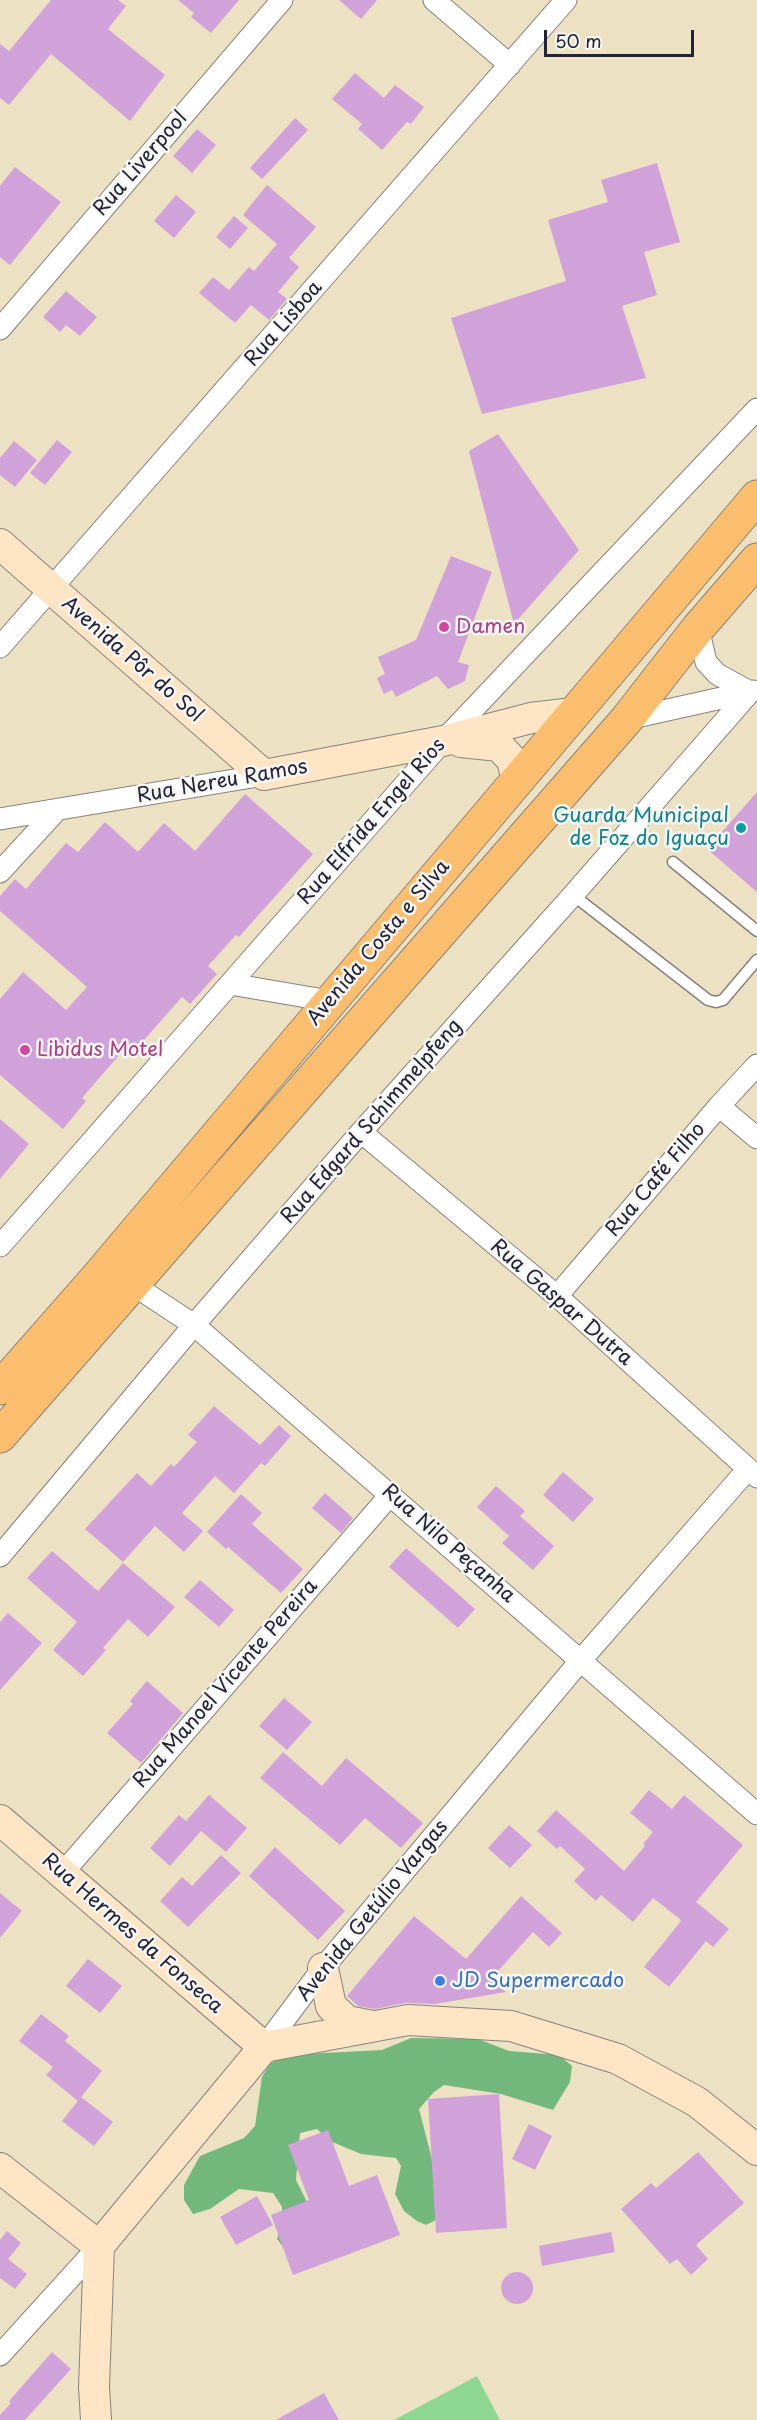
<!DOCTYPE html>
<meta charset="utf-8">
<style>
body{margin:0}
#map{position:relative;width:757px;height:2420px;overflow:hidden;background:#ece2c3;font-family:"Playpen Sans",sans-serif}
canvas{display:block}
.scale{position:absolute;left:544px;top:30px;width:150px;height:27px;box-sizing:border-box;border:3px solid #22223b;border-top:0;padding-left:8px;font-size:18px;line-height:21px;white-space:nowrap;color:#22223b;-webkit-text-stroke:4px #f6f6f2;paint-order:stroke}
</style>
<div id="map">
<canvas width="757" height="2420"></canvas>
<div class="scale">50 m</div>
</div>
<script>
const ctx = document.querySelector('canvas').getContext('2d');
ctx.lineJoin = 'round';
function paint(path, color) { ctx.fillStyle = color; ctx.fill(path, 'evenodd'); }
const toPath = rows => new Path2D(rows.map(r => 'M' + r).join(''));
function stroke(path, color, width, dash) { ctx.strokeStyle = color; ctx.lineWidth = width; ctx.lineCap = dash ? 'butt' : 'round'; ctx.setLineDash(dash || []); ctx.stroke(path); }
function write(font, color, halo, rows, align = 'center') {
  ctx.font = font + ' "Playpen Sans",sans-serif'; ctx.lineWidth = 5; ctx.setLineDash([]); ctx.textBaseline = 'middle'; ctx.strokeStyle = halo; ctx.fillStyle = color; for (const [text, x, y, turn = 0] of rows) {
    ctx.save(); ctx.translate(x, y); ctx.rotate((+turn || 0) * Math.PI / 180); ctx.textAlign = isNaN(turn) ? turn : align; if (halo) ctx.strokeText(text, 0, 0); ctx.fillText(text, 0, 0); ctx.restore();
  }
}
paint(toPath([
 [477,2376,500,2420,394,2420]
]), '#8ed792');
paint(toPath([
 [411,2038,478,2039,509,2051,559,2055,572,2066,570,2082,553,2110,501,2094,444,2085,434,2092,419,2109,444,2206,434,2221,426,2225,417,2221,404,2211,395,2194,401,2166,396,2158,361,2154,330,2141,317,2129,300,2133,296,2180,318,2224,287,2252,277,2239,282,2223,282,2207,273,2193,239,2189,210,2209,193,2214,184,2200,184,2185,200,2156,244,2138,255,2126,262,2077,270,2064,285,2055,382,2050]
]), '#72b87c');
paint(toPath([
 [51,0,118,0,126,6,108,29,165,75,130,121,51,54,9,105,0,98,0,44,9,51],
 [178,0,239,0,211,33,191,17,194,13],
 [339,0,377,0,361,19],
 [355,73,384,98,395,85,424,107,411,124,407,122,382,150,358,129,362,124,332,99],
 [295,118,308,130,262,179,250,168],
 [197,129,216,145,192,173,173,156],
 [657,163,680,242,644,252,657,295,622,306,646,378,482,414,451,318,566,281,548,220,608,202,601,180],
 [15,167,61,202,10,265,0,257,0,186],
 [267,185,316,227,289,258,299,267,278,292,287,299,269,320,251,305,235,323,199,293,213,277,229,290,249,267,254,271,277,244,243,215],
 [176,195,196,212,174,238,154,221],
 [234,216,248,228,230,249,216,237],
 [66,291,97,317,80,336,66,325,60,332,43,317],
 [498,434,579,550,514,624,469,451],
 [57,440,72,452,45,485,30,473],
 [14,441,37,460,15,487,0,475,0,458],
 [451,556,492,572,458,662,469,665,465,681,448,689,437,676,396,697,392,690,384,694,377,678,385,674,378,657,416,640],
 [757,792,757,892,707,849],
 [245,794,313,854,239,937,236,935,208,966,217,974,190,1004,182,997,144,1040,149,1044,139,1056,127,1046,82,1098,86,1101,63,1129,0,1075,0,999,23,972,66,1010,87,987,0,911,0,896,15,879,26,889,66,843,78,852,105,822,138,852,164,823,195,851],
 [0,1119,29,1144,0,1179],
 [214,1406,260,1445,279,1425,291,1436,265,1466,261,1463,234,1493,215,1476,182,1513,203,1531,184,1552,155,1526,123,1562,85,1529,137,1473,151,1486,171,1464,174,1467,197,1442,188,1435],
 [563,1472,594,1499,573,1522,543,1495],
 [496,1486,525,1511,520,1516,554,1546,533,1570,502,1543,509,1536,477,1507],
 [325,1493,353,1518,341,1533,312,1508],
 [241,1494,262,1513,252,1524,303,1569,281,1593,228,1547,226,1549,207,1532],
 [406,1548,475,1609,458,1628,389,1567],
 [52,1551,98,1591,123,1563,175,1607,148,1637,128,1619,103,1648,106,1650,83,1676,53,1650,77,1622,27,1578],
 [200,1580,234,1610,219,1627,184,1597],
 [8,1613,42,1643,0,1690,0,1622],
 [147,1681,183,1713,141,1763,107,1733,133,1704,130,1701],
 [284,1698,312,1722,287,1750,259,1726],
 [283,1752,322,1786,346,1758,423,1823,401,1848,365,1818,340,1845,260,1778],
 [649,1790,672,1809,684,1795,743,1845,696,1902,729,1929,713,1947,706,1941,669,1987,644,1967,681,1921,680,1919,653,1898,633,1922,601,1895,596,1901,574,1881,585,1869,560,1846,557,1849,537,1831,556,1810,624,1871,645,1846,643,1844,653,1832,630,1813],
 [209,1795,247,1828,226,1852,201,1831,170,1866,150,1848,179,1815,186,1821],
 [509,1825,532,1845,510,1868,488,1848],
 [275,1847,345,1911,318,1940,249,1876],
 [221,1855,241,1873,188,1927,160,1901,182,1877,192,1886],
 [0,1893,22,1911,0,1938],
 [521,1896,562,1933,549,1947,533,1932,490,1980,506,1992,435,2004,405,2003,375,2009,358,2006,347,1996,414,1916,466,1959],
 [88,1959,122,1986,100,2013,66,1986],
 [41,2014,69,2036,65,2041,102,2071,78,2101,46,2075,53,2067,19,2041],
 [499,2094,507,2228,436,2233,428,2099],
 [81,2097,113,2122,94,2146,62,2121],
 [529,2124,552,2136,535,2170,512,2159],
 [328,2130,349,2186,377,2175,400,2235,293,2275,271,2215,309,2200,288,2145],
 [698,2152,744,2203,696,2245,708,2259,691,2275,677,2259,670,2264,621,2209,651,2183,656,2188],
 [257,2196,273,2225,236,2245,220,2217],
 [7,2231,21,2243,8,2259,27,2274,15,2289,0,2278,0,2240],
 [611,2232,615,2252,542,2266,539,2246],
 '501 2288a16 16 0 1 1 32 0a16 16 0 1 1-32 0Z',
 [52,2352,71,2369,25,2420,0,2420,0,2415,11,2403,9,2401],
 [324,2393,339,2420,276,2420]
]), '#d1a1d9');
const lane = toPath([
 [673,862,757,931],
 [573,895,708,1000,716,1002,723,1000,757,960]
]);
const street = toPath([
 [434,0,510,65],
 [0,329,282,0],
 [698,628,706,662,717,674,750,692],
 [0,647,566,0],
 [627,719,753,691],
 [0,819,264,775],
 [0,872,57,810],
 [230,984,330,1001],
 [719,1106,757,1138],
 [361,1132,557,1296,757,1477],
 [0,1246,443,741,757,409],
 [132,1284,194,1325,757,1814],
 [557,1296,719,1106,757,1065],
 [0,1556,194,1325,361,1132,573,895,750,692],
 [61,1875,391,1494],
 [264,2047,323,1968,581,1660,748,1469],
 [0,2355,99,2246]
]);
const secondary = toPath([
 [0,544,264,775,443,741,531,718,573,713],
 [461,742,499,746,512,760,517,780],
 [0,1820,264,2047],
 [323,1968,331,2006,347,2021,373,2026],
 [264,2047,408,2020,511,2026,618,2059,697,2102,757,2150],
 [0,2168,99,2246],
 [99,2246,264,2047],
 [96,2420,94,2387,99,2246]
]);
const primary = toPath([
 [0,1388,95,1280,757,497],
 [0,1436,627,719,698,628,757,560]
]);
stroke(lane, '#87827f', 13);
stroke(street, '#87827f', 23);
stroke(secondary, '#87827f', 32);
stroke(primary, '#87827f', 35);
stroke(lane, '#fff', 10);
stroke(street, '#fff', 21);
stroke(secondary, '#fde5c5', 30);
stroke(primary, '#fbbe6e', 33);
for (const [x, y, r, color] of [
 [444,627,6,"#d1479c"],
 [741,828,6,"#0f9aa8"],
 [25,1050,6,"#d1479c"],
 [440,1981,6,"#3f7fe0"]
]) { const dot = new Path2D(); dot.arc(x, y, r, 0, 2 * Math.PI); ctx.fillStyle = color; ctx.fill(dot); stroke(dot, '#f6f6f2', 2); }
write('20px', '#22223b', '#f6f6f2', [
 ["Rua Liverpool",141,164,-49],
 ["Rua Lisboa",284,324,-49],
 ["Avenida Pôr do Sol",132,660,41],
 ["Rua Nereu Ramos",222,782,-10],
 ["Rua Elfrida Engel Rios",372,822,-49],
 ["Avenida Costa e Silva",379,943,-50],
 ["Rua Edgard Schimmelpfeng",372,1122,-49],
 ["Rua Café Filho",656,1180,-50],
 ["Rua Gaspar Dutra",561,1303,41],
 ["Rua Nilo Peçanha",448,1544,41],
 ["Rua Manoel Vicente Pereira",226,1684,-49],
 ["Avenida Getúlio Vargas",373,1911,-51],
 ["Rua Hermes da Fonseca",132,1934,41]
]);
write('20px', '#b23c85', '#f6f6f2', [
 ["Damen",456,627],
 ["Libidus Motel",37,1050]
], 'left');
write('20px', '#0d838f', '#f6f6f2', [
 ["Guarda Municipal",729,816],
 ["de Foz do Iguaçu",729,839]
], 'right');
write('20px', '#366cbe', '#f6f6f2', [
 ["JD Supermercado",452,1981]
], 'left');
</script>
